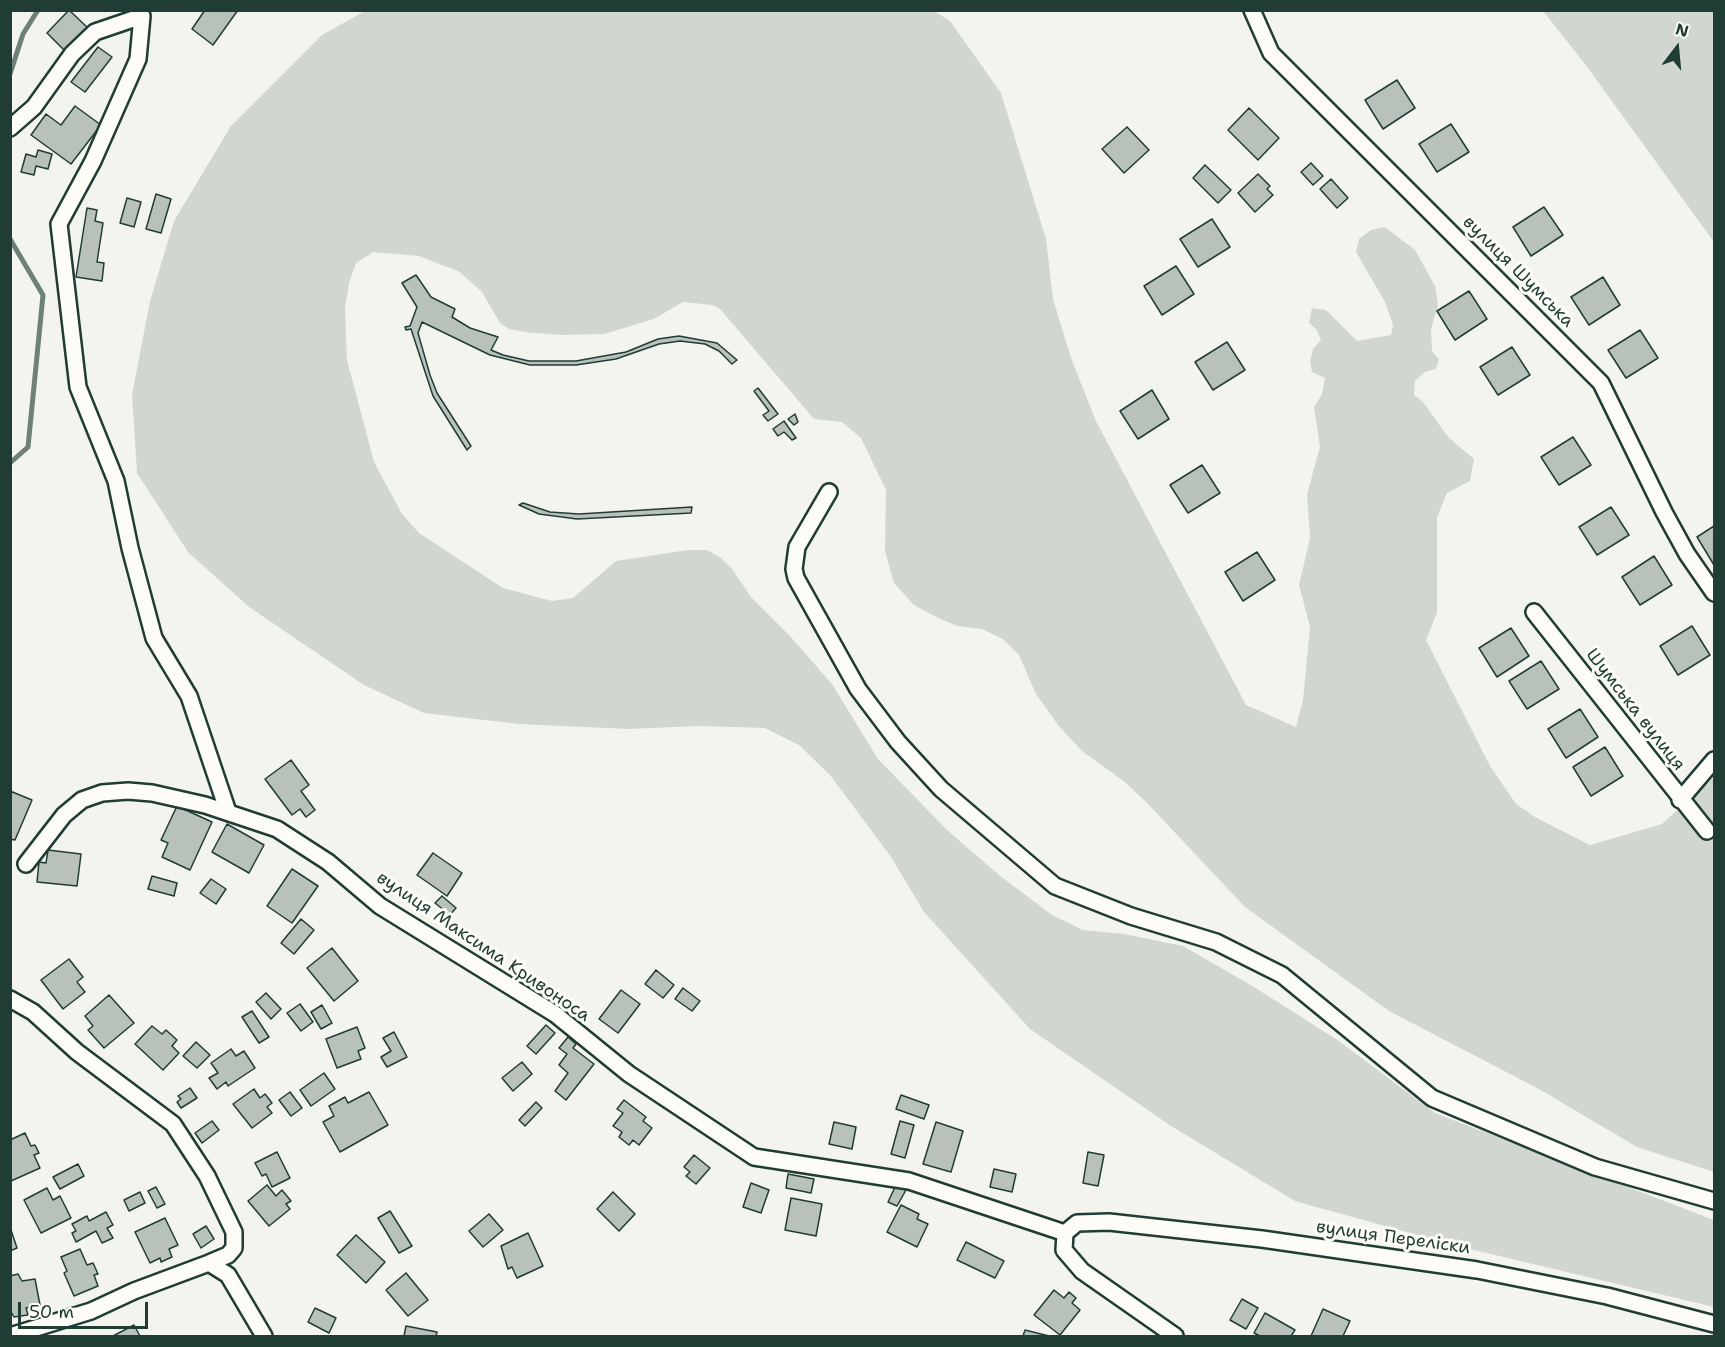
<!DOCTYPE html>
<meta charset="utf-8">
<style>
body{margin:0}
#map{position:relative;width:1725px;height:1347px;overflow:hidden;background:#f4f4ef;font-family:"Shantell Sans",sans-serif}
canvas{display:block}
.frame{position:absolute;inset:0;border:12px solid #1f3d34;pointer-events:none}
.north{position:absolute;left:1647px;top:18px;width:60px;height:60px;-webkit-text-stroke:4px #fdfcf7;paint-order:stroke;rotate:16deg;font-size:16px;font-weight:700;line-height:24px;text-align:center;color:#1f3d34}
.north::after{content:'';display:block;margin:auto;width:21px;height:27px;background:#1f3d34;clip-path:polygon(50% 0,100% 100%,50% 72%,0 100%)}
.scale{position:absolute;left:18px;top:1302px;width:130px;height:27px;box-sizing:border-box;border:3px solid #1f3d34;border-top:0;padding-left:8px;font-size:18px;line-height:21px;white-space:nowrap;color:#1f3d34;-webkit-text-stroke:4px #fdfcf7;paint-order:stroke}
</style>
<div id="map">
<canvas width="1725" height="1347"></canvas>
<div class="frame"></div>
<div class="north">N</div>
<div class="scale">50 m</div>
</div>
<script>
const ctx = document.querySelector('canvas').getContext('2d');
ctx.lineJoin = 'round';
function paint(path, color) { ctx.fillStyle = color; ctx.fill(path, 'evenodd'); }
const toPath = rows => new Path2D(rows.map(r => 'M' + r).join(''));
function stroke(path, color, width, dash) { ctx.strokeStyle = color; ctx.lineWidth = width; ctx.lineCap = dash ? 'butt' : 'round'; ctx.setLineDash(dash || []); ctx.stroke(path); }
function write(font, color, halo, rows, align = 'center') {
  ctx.font = font + ' "Shantell Sans",sans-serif'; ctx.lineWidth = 6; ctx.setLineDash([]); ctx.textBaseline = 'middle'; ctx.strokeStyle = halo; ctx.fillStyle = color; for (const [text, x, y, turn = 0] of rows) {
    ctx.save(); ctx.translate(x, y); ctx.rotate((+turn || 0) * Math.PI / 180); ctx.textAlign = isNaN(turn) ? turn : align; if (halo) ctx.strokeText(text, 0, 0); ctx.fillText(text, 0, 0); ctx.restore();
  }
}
paint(toPath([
 [365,11,934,11,950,21,1001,93,1046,239,1053,299,1071,358,1096,421,1246,705,1296,727,1303,700,1310,627,1299,585,1310,538,1307,494,1320,447,1314,407,1322,394,1325,378,1312,372,1310,361,1313,349,1321,340,1316,329,1309,323,1312,308,1326,310,1357,341,1391,335,1393,325,1385,302,1356,252,1359,239,1371,230,1385,227,1415,250,1435,286,1438,306,1431,329,1432,351,1439,359,1436,369,1425,372,1415,381,1414,395,1423,402,1448,437,1474,459,1470,481,1447,493,1437,517,1437,613,1426,640,1490,766,1516,804,1535,817,1590,845,1662,824,1714,777,1714,1172,1637,1147,1539,1089,1389,1011,1245,907,1149,805,1125,782,1082,751,1058,725,1036,694,1019,655,1003,639,982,629,957,626,936,617,914,605,894,583,885,551,886,490,861,438,842,422,814,419,720,309,712,305,683,302,654,319,604,334,561,335,525,332,509,329,500,323,482,292,460,272,419,256,373,252,356,263,349,283,345,308,347,360,374,462,402,514,419,533,503,588,552,601,573,598,616,561,688,550,707,550,721,558,732,569,751,597,789,635,832,684,878,759,947,830,999,875,1052,915,1083,930,1124,934,1183,946,1254,987,1339,1041,1435,1113,1714,1220,1714,1307,1453,1245,1295,1201,1171,1126,1030,1029,924,912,891,857,830,775,799,745,765,728,699,726,629,729,519,724,424,713,364,685,249,607,188,552,137,473,132,395,150,301,174,221,231,126,322,35],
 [1543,11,1714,11,1714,242,1585,64]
]), '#d1d6d1');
stroke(toPath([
 [10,74,23,34,38,10],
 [10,239,43,295,28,447,10,463]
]), '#6e8179', 5);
const building = toPath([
 [69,10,90,30,74,46,71,43,64,50,47,33,69,10],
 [205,10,238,10,213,45,192,29,205,10],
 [98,47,112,57,85,92,71,82,98,47],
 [1397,80,1415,108,1383,129,1365,100,1397,80],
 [75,106,101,125,71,164,31,135,46,114,61,125,75,106],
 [1249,108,1279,138,1258,160,1228,130,1249,108],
 [1451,124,1469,152,1437,172,1419,144,1451,124],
 [1127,127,1149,150,1124,173,1102,149,1127,127],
 [38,150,52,154,48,169,36,166,34,175,21,172,26,154,36,157,38,150],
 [1311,163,1323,176,1313,185,1301,172,1311,163],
 [1205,165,1231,190,1218,203,1193,178,1205,165],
 [1258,174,1270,186,1267,189,1273,195,1255,212,1238,193,1258,174],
 [1331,179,1348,198,1337,208,1320,189,1331,179],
 [156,194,171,199,161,233,146,229,156,194],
 [127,198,141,202,134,227,120,223,127,198],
 [1544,207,1563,235,1531,256,1513,227,1544,207],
 [87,208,97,210,95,221,103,223,97,262,104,263,102,281,76,277,87,208],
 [1212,219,1230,247,1198,267,1180,239,1212,219],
 [1176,266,1194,294,1162,315,1144,286,1176,266],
 [416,275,431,297,455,309,452,317,470,328,498,337,491,350,503,355,529,361,576,361,626,352,658,339,679,336,717,343,737,360,732,364,719,351,705,344,680,341,659,344,616,359,576,365,530,365,490,355,422,322,418,333,430,375,437,393,471,446,467,450,433,396,411,329,406,330,405,327,410,326,417,307,402,283,416,275],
 [1603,277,1620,305,1589,325,1571,297,1603,277],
 [1469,291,1487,319,1455,340,1437,311,1469,291],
 [1640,330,1658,358,1626,378,1608,350,1640,330],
 [1227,342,1245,370,1213,390,1195,362,1227,342],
 [1512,347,1530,375,1498,395,1480,367,1512,347],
 [758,388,778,414,768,421,763,415,769,411,754,391,758,388],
 [1152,390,1169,419,1138,439,1120,411,1152,390],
 [795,414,798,422,794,425,788,419,795,414],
 [784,421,796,438,792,440,784,432,778,436,773,429,784,421],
 [1573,437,1591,465,1559,485,1541,457,1573,437],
 [1202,465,1220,493,1188,513,1170,485,1202,465],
 [523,503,550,512,579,514,692,507,691,513,577,519,539,514,519,505,523,503],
 [1611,507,1629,535,1597,555,1579,527,1611,507],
 [1714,526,1714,565,1697,537,1714,526],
 [1257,552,1275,580,1243,601,1225,572,1257,552],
 [1654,556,1672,585,1640,605,1622,577,1654,556],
 [1692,626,1710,655,1678,675,1660,646,1692,626],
 [1511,628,1529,656,1497,677,1479,648,1511,628],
 [1541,661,1559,689,1527,709,1509,681,1541,661],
 [1580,709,1598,737,1566,758,1548,729,1580,709],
 [1605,747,1623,776,1591,796,1573,767,1605,747],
 [291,760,309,785,301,791,315,810,306,817,300,809,292,815,265,779,291,760],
 [10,791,32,800,15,840,10,839,10,791],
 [177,806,212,822,190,870,162,857,168,843,161,840,177,806],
 [227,824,264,845,249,873,212,852,227,824],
 [48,850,81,854,77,886,37,882,39,862,46,863,48,850],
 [433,853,462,873,447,896,417,875,433,853],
 [292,869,318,886,292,923,267,906,292,869],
 [152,876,177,883,174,896,148,889,152,876],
 [211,879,226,889,216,904,200,893,211,879],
 [442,896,456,908,450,915,435,903,442,896],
 [301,919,314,930,294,954,281,943,301,919],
 [332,948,358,981,334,1001,307,968,332,948],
 [69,959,83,977,77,982,85,992,63,1009,41,980,69,959],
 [656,970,674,985,663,998,645,984,656,970],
 [683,988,700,1001,692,1011,675,999,683,988],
 [621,990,640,1004,618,1033,599,1019,621,990],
 [266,993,281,1009,271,1019,256,1002,266,993],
 [109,995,134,1023,104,1048,88,1030,93,1026,85,1016,109,995],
 [300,1004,313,1022,301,1031,287,1013,300,1004],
 [322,1005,332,1023,321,1029,311,1012,322,1005],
 [252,1011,269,1037,259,1043,242,1017,252,1011],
 [546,1025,555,1033,536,1054,527,1046,546,1025],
 [152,1026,162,1034,166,1030,177,1040,172,1046,179,1053,163,1070,135,1044,152,1026],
 [357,1027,365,1048,358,1051,361,1059,337,1068,326,1039,357,1027],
 [394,1032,407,1057,387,1067,381,1057,391,1051,383,1038,394,1032],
 [568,1037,576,1044,573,1048,594,1064,566,1100,555,1091,568,1073,559,1065,567,1054,559,1048,568,1037],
 [196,1042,210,1055,197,1068,183,1056,196,1042],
 [231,1049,236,1056,244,1051,255,1068,228,1086,226,1082,217,1089,209,1078,218,1073,211,1063,231,1049],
 [522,1062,532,1074,513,1091,502,1078,522,1062],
 [324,1073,335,1089,311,1106,300,1090,324,1073],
 [190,1088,197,1098,181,1108,177,1102,181,1099,178,1096,190,1088],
 [254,1089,260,1098,265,1094,272,1103,267,1107,272,1113,252,1128,233,1104,254,1089],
 [290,1092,302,1108,291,1116,279,1100,290,1092],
 [369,1092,388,1125,340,1152,323,1122,334,1116,329,1106,345,1097,348,1103,369,1092],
 [901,1095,929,1105,924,1119,896,1109,901,1095],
 [624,1100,646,1117,643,1121,652,1128,639,1145,633,1140,629,1145,619,1137,622,1132,613,1126,623,1113,617,1109,624,1100],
 [536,1102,542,1108,525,1126,519,1120,536,1102],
 [212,1121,219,1130,202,1143,195,1133,212,1121],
 [900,1121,914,1125,905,1158,891,1154,900,1121],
 [834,1122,856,1127,852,1149,829,1144,834,1122],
 [936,1122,963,1131,951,1172,923,1164,936,1122],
 [25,1133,31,1146,35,1145,39,1153,34,1155,40,1168,11,1181,10,1140,25,1133],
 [277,1152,290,1178,272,1187,266,1174,262,1176,255,1163,277,1152],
 [1088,1152,1104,1155,1098,1186,1083,1183,1088,1152],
 [694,1155,710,1168,696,1184,686,1176,690,1172,684,1167,694,1155],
 [78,1164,84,1176,60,1189,53,1177,78,1164],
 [994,1169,1016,1174,1012,1192,990,1187,994,1169],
 [788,1174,814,1179,811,1193,786,1188,788,1174],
 [751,1183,769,1190,761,1213,743,1207,751,1183],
 [267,1185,276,1196,282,1190,291,1201,286,1204,290,1209,269,1226,248,1201,267,1185],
 [896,1185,906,1190,897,1206,888,1202,896,1185],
 [156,1187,165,1204,157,1208,148,1191,156,1187],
 [47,1188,53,1200,60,1196,71,1218,41,1233,24,1200,47,1188],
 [140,1192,145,1203,129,1211,124,1200,140,1192],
 [613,1192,635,1214,619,1231,597,1209,613,1192],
 [791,1198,822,1204,816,1236,785,1230,791,1198],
 [901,1205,919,1214,917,1219,928,1224,917,1247,887,1232,901,1205],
 [390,1211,412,1246,399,1253,378,1218,390,1211],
 [106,1212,113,1225,107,1228,113,1238,102,1243,96,1231,76,1242,72,1233,76,1231,72,1224,87,1216,89,1221,106,1212],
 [489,1214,503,1230,483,1247,469,1231,489,1214],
 [165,1218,178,1245,169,1249,172,1257,161,1262,160,1258,150,1263,135,1232,165,1218],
 [206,1226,214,1239,201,1248,193,1234,206,1226],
 [10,1227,17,1248,10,1251,10,1227],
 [528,1233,543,1266,517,1278,512,1267,508,1269,501,1246,528,1233],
 [356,1235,385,1262,366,1283,337,1255,356,1235],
 [966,1242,1004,1261,995,1278,957,1260,966,1242],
 [80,1249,87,1265,93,1263,98,1274,94,1275,98,1286,74,1296,64,1273,67,1271,61,1257,80,1249],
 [406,1273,428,1300,408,1316,386,1290,406,1273],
 [18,1274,22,1281,35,1279,40,1305,26,1308,28,1315,14,1317,10,1310,10,1276,18,1274],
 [1054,1290,1064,1298,1069,1292,1076,1298,1072,1303,1080,1310,1060,1335,1034,1315,1054,1290],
 [1242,1299,1258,1308,1246,1329,1230,1320,1242,1299],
 [315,1308,336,1318,329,1333,308,1322,315,1308],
 [1323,1309,1350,1321,1343,1336,1311,1336,1323,1309],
 [1265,1313,1295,1330,1291,1336,1260,1336,1254,1333,1265,1313],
 [134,1325,140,1336,113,1336,134,1325],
 [406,1326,437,1332,436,1336,404,1336,406,1326],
 [1025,1330,1049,1336,1023,1336,1025,1330]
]);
paint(building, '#b9c1bb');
stroke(building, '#1f3d34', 1.5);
const street = toPath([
 [1252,10,1271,53,1601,383,1664,512,1687,554,1714,593],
 [10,128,34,107,72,54,95,32,142,16,138,59,93,161,59,224,78,387,116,481,130,548,154,638,189,696,228,812],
 [829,492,797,547,794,569,796,578,858,689,898,742,941,789,1055,886,1131,916,1216,942,1282,975,1432,1098,1595,1167,1714,1201],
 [1534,612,1707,831],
 [1680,800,1714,760],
 [26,864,64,815,82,800,102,793,128,791,152,793,205,805,277,829,328,862,380,906,555,1014,629,1074,754,1157,909,1181,1065,1233],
 [10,999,33,1012,77,1052,173,1124,207,1176,234,1232,234,1248,228,1255,209,1263],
 [1065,1233,1077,1223,1109,1222,1262,1239,1477,1270,1607,1296,1714,1324],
 [1065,1233,1064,1250,1082,1271,1175,1336],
 [10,1336,91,1311,134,1291,209,1263,228,1275,264,1336]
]);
stroke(street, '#1f3d34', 20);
stroke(street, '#fdfcf7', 15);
write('18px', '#1f3d34', '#fdfcf7', [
 ["вулиця Шумська",1518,272,45],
 ["Шумська вулиця",1635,710,52],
 ["вулиця Максима Кривоноса",483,947,34],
 ["вулиця Переліски",1393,1238,8]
]);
</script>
